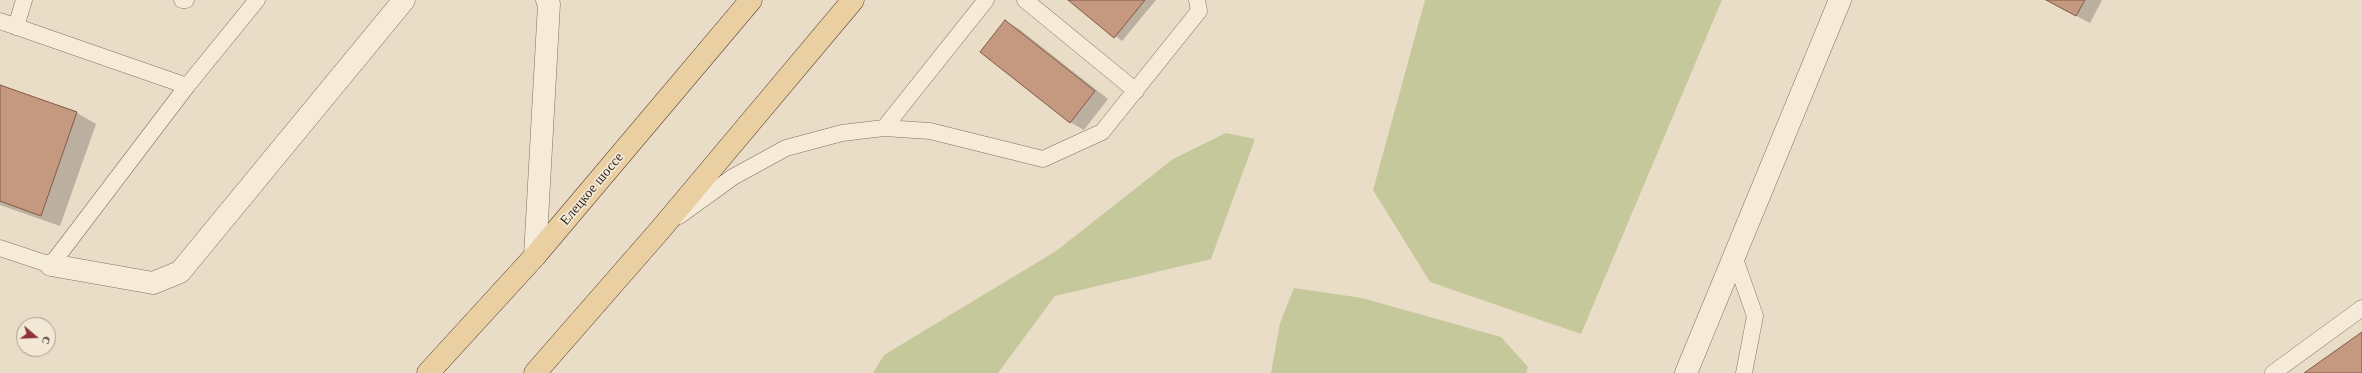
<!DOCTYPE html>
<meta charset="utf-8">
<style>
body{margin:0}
#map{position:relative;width:2362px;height:373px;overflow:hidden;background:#eaddc7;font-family:"Libre Baskerville",serif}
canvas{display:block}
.north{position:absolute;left:16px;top:317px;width:40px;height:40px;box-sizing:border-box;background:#f2e8d5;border:1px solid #a79c8d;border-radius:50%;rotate:109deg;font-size:11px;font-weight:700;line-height:16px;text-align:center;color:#362920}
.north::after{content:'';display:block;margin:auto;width:14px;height:18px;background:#8e333a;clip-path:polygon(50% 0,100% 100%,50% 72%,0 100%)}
</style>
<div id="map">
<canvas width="2362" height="373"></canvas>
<div class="north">С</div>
</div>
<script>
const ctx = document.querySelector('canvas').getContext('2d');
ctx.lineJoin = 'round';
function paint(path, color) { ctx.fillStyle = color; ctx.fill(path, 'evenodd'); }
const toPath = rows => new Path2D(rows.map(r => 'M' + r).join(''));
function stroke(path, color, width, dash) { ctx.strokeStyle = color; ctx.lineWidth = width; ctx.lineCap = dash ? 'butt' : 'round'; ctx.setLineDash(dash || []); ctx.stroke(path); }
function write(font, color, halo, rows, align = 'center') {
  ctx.font = font + ' "Libre Baskerville",serif'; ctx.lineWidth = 3.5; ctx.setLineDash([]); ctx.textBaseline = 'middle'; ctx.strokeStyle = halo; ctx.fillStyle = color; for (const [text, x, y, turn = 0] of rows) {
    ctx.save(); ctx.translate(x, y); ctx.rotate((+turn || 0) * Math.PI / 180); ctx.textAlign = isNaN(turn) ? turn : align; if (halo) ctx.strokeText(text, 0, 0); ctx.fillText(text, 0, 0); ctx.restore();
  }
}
paint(toPath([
 [1425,0,1722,0,1581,334,1430,282,1373,190],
 [1226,133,1255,139,1211,259,1055,296,998,373,873,373,884,355,1056,251,1173,159],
 [1294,288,1362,298,1501,337,1528,367,1526,373,1271,373,1280,323]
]), '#c5c89b');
paint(toPath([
 [1070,0,1156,0,1122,41],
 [2046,0,2102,0,2090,23],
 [1005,21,1019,29,1108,99,1084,130,1070,122],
 [0,86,77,113,96,124,60,226,0,205]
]), '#0003');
const building = toPath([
 [1068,0,1145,0,1114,38,1068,0],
 [2046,0,2085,0,2076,16,2046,0],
 [1005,20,1095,91,1070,123,980,52,1005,20],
 [0,85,77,112,41,216,0,201,0,85],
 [2362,332,2362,373,2304,373,2362,332]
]);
paint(building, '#c59880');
stroke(building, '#815946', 1);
const lane = toPath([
 [182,0,186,0],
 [1025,0,1136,91],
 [0,21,187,86,51,265,0,248],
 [16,27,24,0],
 [187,86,257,0],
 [884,128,986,0],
 [679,216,733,177,786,148,842,133,884,128,930,131,1043,159,1102,132,1199,11,1197,0],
 [1734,256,1755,316,1744,373],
 [2273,373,2362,308]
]);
const street = toPath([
 [535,256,549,4,547,0],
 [51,265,153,283,180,272,404,0],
 [1686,373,1840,0]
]);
const primary = toPath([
 [428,373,535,256,751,0],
 [535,373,660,230,853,0]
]);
stroke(lane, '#84705e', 17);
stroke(street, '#84705e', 23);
stroke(primary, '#533f31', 23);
stroke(lane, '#f6ebd9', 16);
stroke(street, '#f6ebd9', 22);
stroke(primary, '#eacfa2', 22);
write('14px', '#362920', '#f2e8d5', [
 ["Елецкое шоссе",592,189,-50]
]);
</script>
